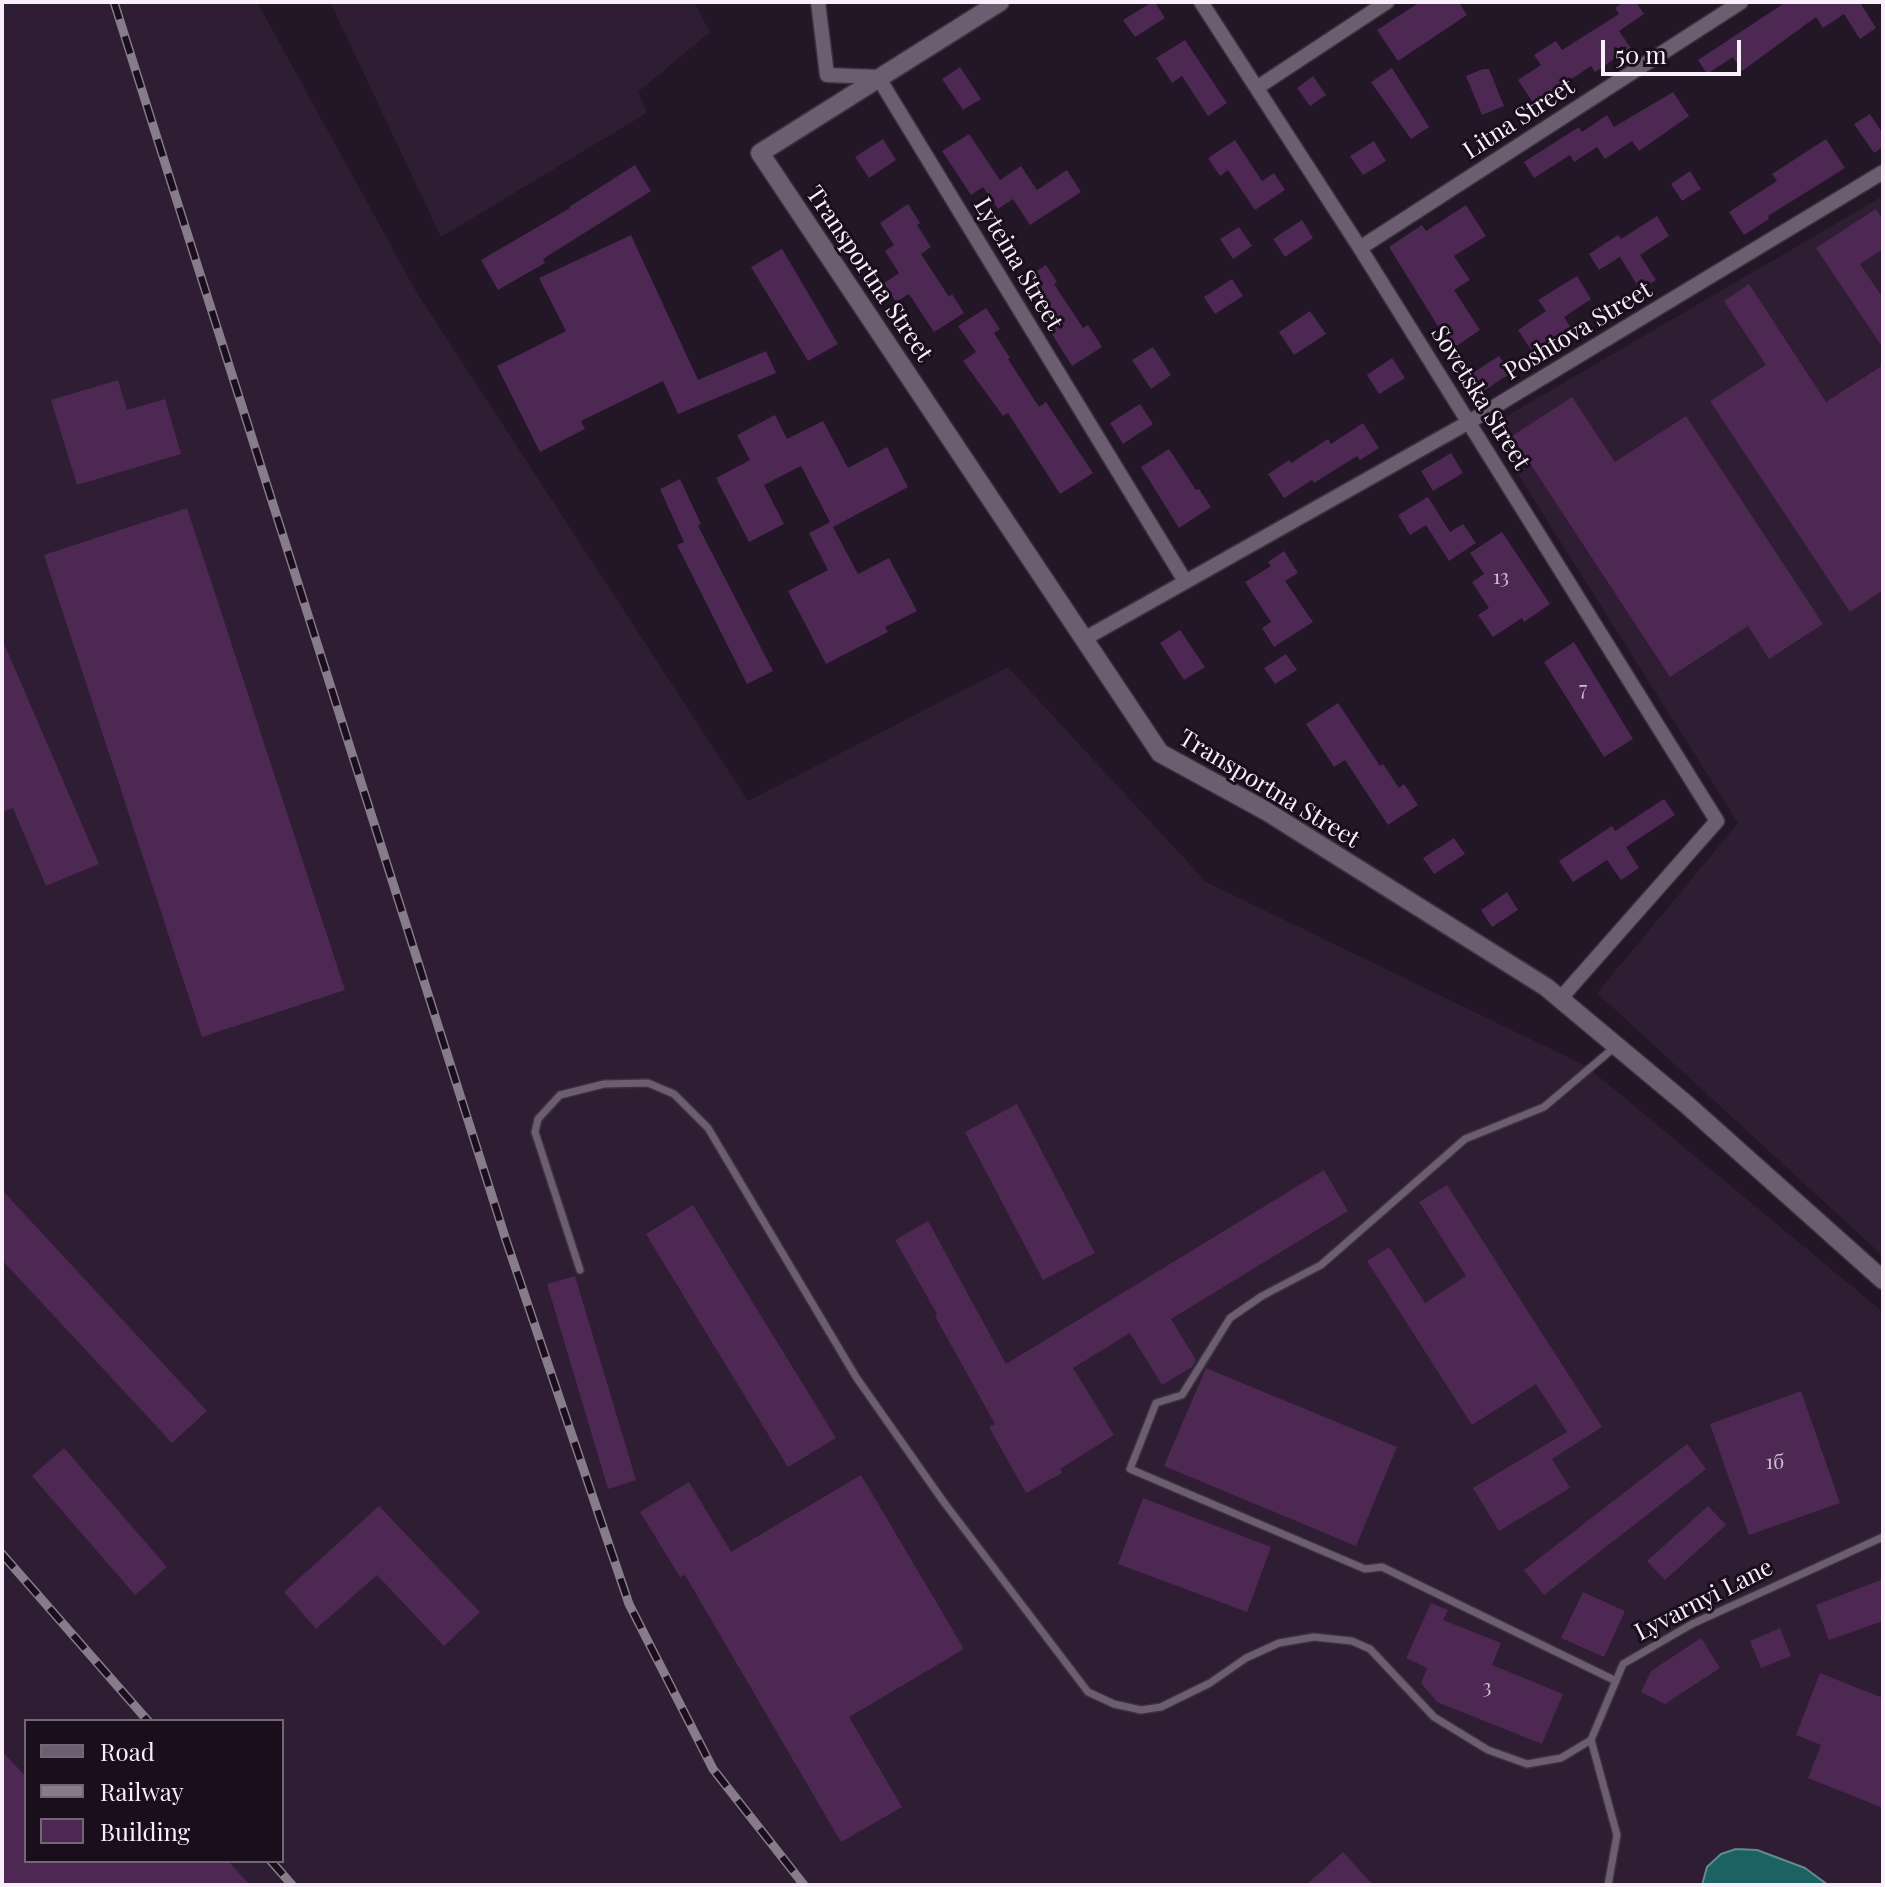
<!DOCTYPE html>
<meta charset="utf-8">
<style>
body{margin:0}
#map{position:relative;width:1885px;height:1887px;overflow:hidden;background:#231626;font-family:"Playfair Display",serif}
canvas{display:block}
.frame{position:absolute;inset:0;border:4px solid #f8effa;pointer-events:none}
.legend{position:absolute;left:24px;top:1719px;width:260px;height:144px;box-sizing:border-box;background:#1a0d1c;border:2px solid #736775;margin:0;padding:10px 14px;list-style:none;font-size:24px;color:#f8effa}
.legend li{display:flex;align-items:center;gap:16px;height:40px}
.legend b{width:40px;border:2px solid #736775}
.scale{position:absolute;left:1601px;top:40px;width:140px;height:36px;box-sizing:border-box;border:4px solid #f8effa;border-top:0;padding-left:10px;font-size:24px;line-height:28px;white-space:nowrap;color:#f8effa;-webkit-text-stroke:6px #1a0d1c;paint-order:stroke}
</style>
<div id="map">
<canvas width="1885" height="1887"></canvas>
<div class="frame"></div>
<ul class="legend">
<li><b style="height:10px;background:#6d5d70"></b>Road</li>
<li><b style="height:10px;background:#877c8a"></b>Railway</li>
<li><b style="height:22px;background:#4c2853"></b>Building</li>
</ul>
<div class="scale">50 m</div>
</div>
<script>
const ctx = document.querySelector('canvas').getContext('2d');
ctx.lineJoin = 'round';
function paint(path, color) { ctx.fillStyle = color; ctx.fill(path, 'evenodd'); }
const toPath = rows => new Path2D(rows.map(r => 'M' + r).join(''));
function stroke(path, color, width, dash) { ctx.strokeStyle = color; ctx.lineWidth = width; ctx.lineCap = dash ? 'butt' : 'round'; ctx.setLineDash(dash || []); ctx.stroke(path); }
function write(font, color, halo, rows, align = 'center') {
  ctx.font = font + ' "Playfair Display",serif'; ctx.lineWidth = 6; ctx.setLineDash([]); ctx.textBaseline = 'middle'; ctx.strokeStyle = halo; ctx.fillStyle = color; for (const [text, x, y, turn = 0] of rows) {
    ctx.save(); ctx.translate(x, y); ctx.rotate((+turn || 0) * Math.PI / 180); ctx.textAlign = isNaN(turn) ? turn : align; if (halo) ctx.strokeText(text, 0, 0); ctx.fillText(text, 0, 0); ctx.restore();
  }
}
paint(toPath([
 [2,2,257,2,417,293,748,801,1008,667,1206,882,1586,1066,1883,1312,1883,1885,2,1885],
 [26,1721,282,1721,282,1861,26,1861],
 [330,2,694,2,710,32,638,92,647,113,441,237],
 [1883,196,1883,1256,1597,993,1738,823,1488,427]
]), '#2f1d33');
const water = toPath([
 [1736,1849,1757,1850,1805,1868,1828,1885,1702,1885,1707,1867,1721,1854,1736,1849]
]);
paint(water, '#1c6262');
stroke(water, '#5e8c90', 2);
paint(toPath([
 [1152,2,1155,2,1165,18,1135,37,1123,20],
 [1420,2,1459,2,1467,15,1398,61,1377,30],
 [1624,2,1636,2,1644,14,1619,31,1631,48,1595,72,1591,66,1552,92,1555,97,1537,109,1518,80,1541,65,1534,55,1556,41,1562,50,1619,14,1615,8],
 [1786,2,1863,2,1861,4,1876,28,1860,39,1844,14,1823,28,1816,17,1742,71,1733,57,1707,74,1698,60],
 [1185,40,1227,103,1208,116,1182,76,1172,83,1156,58],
 [960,67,981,99,963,110,942,79],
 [1392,68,1429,127,1411,139,1371,82],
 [1483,69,1489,69,1504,106,1482,115,1466,76],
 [1313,76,1326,95,1310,106,1297,88],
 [1673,92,1689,116,1639,151,1632,141,1605,159,1597,147,1574,162,1570,155,1534,178,1524,162,1579,127,1582,132,1607,115,1614,127],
 [1870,114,1883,134,1883,147,1874,153,1854,124],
 [969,134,1000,180,1021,166,1037,190,1067,170,1081,192,1030,225,1013,199,998,209,983,187,971,195,942,151],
 [883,139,896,160,869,178,855,157],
 [1826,139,1845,168,1768,216,1769,219,1744,235,1729,212,1777,181,1772,174],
 [1235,140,1262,181,1274,173,1285,190,1255,210,1228,170,1220,176,1208,158],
 [1374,141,1386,161,1363,175,1350,156],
 [635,165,651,191,543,259,545,263,498,290,481,260,570,208,569,207],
 [1690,171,1701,189,1682,201,1671,184],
 [908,204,920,223,917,225,931,247,921,254,949,297,952,294,964,313,934,332,909,294,896,302,884,283,899,273,885,251,894,245,880,223],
 [1466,205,1486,236,1454,256,1470,280,1454,290,1480,330,1452,349,1389,247,1422,225,1426,231],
 [1876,209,1883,220,1883,249,1860,264,1883,298,1883,348,1816,248],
 [1657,216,1669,236,1640,255,1656,280,1640,290,1620,257,1599,270,1589,254,1618,235,1621,239],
 [1302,220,1313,238,1285,257,1273,239],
 [1239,227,1252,246,1233,259,1220,239],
 [631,235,698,380,766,351,776,373,678,414,663,381,581,421,585,429,540,452,497,366,566,331,539,278],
 [782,249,838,344,808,361,751,267],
 [1046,265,1057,282,1054,284,1083,328,1088,325,1102,347,1072,366,1019,282],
 [1577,276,1591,299,1564,317,1571,328,1533,353,1518,330,1546,311,1538,300],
 [1232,279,1243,296,1215,314,1204,297],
 [1749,284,1826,402,1883,365,1883,590,1850,612,1710,401,1766,365,1724,301],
 [986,308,1000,329,994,333,1010,358,1008,359,1039,407,1046,402,1093,473,1060,494,1008,413,1003,416,963,361,976,352,958,326],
 [1310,311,1326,334,1294,355,1279,332],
 [1153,347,1171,375,1151,389,1132,360],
 [1499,356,1511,373,1482,392,1471,374],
 [1392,358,1405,378,1379,394,1367,375],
 [118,380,127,410,165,399,181,454,77,485,51,400],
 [1572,397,1615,462,1686,416,1823,624,1769,659,1748,626,1670,677,1512,436],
 [1140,404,1153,424,1123,444,1110,423],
 [775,415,787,439,823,421,848,468,887,447,908,487,833,527,858,574,889,558,917,611,885,627,888,632,826,664,788,591,828,570,809,533,830,522,801,466,764,485,784,524,749,542,716,478,750,460,737,435],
 [1363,423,1379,448,1360,460,1357,456,1314,483,1312,480,1284,498,1268,474,1289,460,1291,463,1328,439,1331,444],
 [1169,449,1196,490,1199,489,1211,507,1179,528,1141,467],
 [1451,453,1463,473,1433,491,1421,471],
 [680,479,701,524,698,526,773,671,747,684,677,545,684,542,660,489],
 [1428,497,1450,532,1463,524,1476,543,1449,561,1426,525,1410,535,1398,515],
 [187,508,345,990,202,1037,44,555],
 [1502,532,1550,604,1524,622,1522,618,1493,637,1478,615,1489,608,1472,582,1484,574,1470,553],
 [1284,551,1298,573,1285,581,1313,622,1274,647,1262,628,1271,622,1245,582,1271,566,1268,562],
 [1180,630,1205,667,1184,680,1160,643],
 [2,639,99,864,46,886,13,808,2,812],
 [1574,642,1633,739,1604,757,1544,662],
 [1286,654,1297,670,1275,684,1264,668],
 [1338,703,1380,766,1383,764,1399,788,1404,784,1418,805,1388,825,1345,760,1334,767,1306,724],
 [1664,799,1675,815,1626,847,1639,868,1621,880,1607,860,1573,882,1559,861,1612,826,1615,831],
 [1454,838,1465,854,1434,874,1423,858],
 [1507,892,1518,910,1492,927,1481,910],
 [1017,1104,1095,1253,1043,1280,965,1132],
 [1324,1170,1348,1211,1171,1319,1196,1360,1192,1367,1162,1385,1130,1333,1073,1368,1114,1435,1060,1469,1062,1473,1026,1493,989,1427,995,1424,935,1316,937,1314,895,1240,928,1221,1006,1364],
 [1447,1185,1602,1427,1552,1459,1570,1488,1499,1531,1473,1488,1567,1432,1536,1384,1472,1425,1367,1261,1389,1247,1425,1303,1466,1276,1419,1202],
 [2,1190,207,1411,172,1443,2,1260],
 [693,1205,836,1438,788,1467,646,1234],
 [575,1276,636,1480,608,1489,547,1284],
 [1206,1368,1397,1447,1356,1546,1164,1466],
 [1801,1391,1840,1503,1749,1535,1710,1424],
 [1687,1444,1706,1469,1544,1595,1524,1570],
 [64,1448,167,1567,135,1595,32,1476],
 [861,1475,964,1649,849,1717,902,1807,841,1842,685,1575,680,1577,640,1512,689,1482,731,1552],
 [1143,1498,1271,1547,1247,1612,1118,1564],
 [379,1506,480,1612,444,1646,377,1575,316,1629,284,1592],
 [1708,1506,1726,1525,1665,1580,1647,1561],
 [1883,1579,1883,1621,1829,1640,1816,1605],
 [1583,1592,1625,1611,1604,1657,1561,1638],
 [1431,1603,1448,1610,1443,1620,1501,1643,1492,1665,1563,1694,1542,1744,1437,1702,1421,1683,1427,1668,1406,1658],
 [1780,1628,1791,1656,1761,1668,1750,1641],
 [1701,1638,1720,1668,1665,1704,1641,1692,1651,1671],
 [1820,1673,1883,1698,1883,1808,1808,1778,1821,1745,1796,1735],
 [2,1751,26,1777,26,1861,228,1861,250,1885,2,1885],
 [1343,1852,1373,1885,1306,1885]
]), '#4c2853');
const service = toPath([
 [580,1270,535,1132,538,1119,560,1095,604,1084,648,1083,674,1094,708,1128,856,1377,943,1501,1088,1692,1114,1704,1141,1710,1161,1707,1210,1683,1246,1658,1279,1643,1314,1637,1352,1641,1370,1649,1434,1717,1488,1750,1527,1764,1561,1758,1591,1740],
 [1616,1681,1382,1567,1365,1569,1130,1469,1156,1403,1182,1395,1230,1318,1262,1296,1321,1265,1465,1139,1544,1107,1616,1046],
 [1608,1885,1617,1835,1591,1740,1623,1664,1692,1624,1883,1537]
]);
const minor = toPath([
 [818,2,827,75,878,77,1185,581],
 [1201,2,1360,248,1717,821,1560,999],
 [1258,87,1387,2],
 [1360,248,1741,2],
 [1084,639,1469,422,1883,172]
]);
const tertiary = toPath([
 [1000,2,760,153,1160,753,1266,811,1546,987,1686,1104,1883,1280]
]);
stroke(service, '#3b323e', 10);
stroke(minor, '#3b323e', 17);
stroke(tertiary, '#3b323e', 21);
stroke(service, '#6d5d70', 7);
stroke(minor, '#6d5d70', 14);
stroke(tertiary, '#6d5d70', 18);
const rail = toPath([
 [114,2,505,1237,629,1604,713,1769,804,1885],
 [2,1554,148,1721],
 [271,1861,292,1885]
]);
stroke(rail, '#877c8a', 9);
stroke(rail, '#1a0d1c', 6, [18]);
write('20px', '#cdbdd0', null, [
 ["13",1501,578],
 ["7",1583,690],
 ["1б",1775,1463],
 ["3",1487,1688]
]);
write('24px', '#f8effa', '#1a0d1c', [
 ["Litna Street",1519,119,-33],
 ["Lyteina Street",1018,264,59],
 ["Transportna Street",869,274,56],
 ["Poshtova Street",1578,331,-31],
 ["Sovetska Street",1480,398,58],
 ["Transportna Street",1269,789,31],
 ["Lyvarnyi Lane",1704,1600,-27]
]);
</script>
